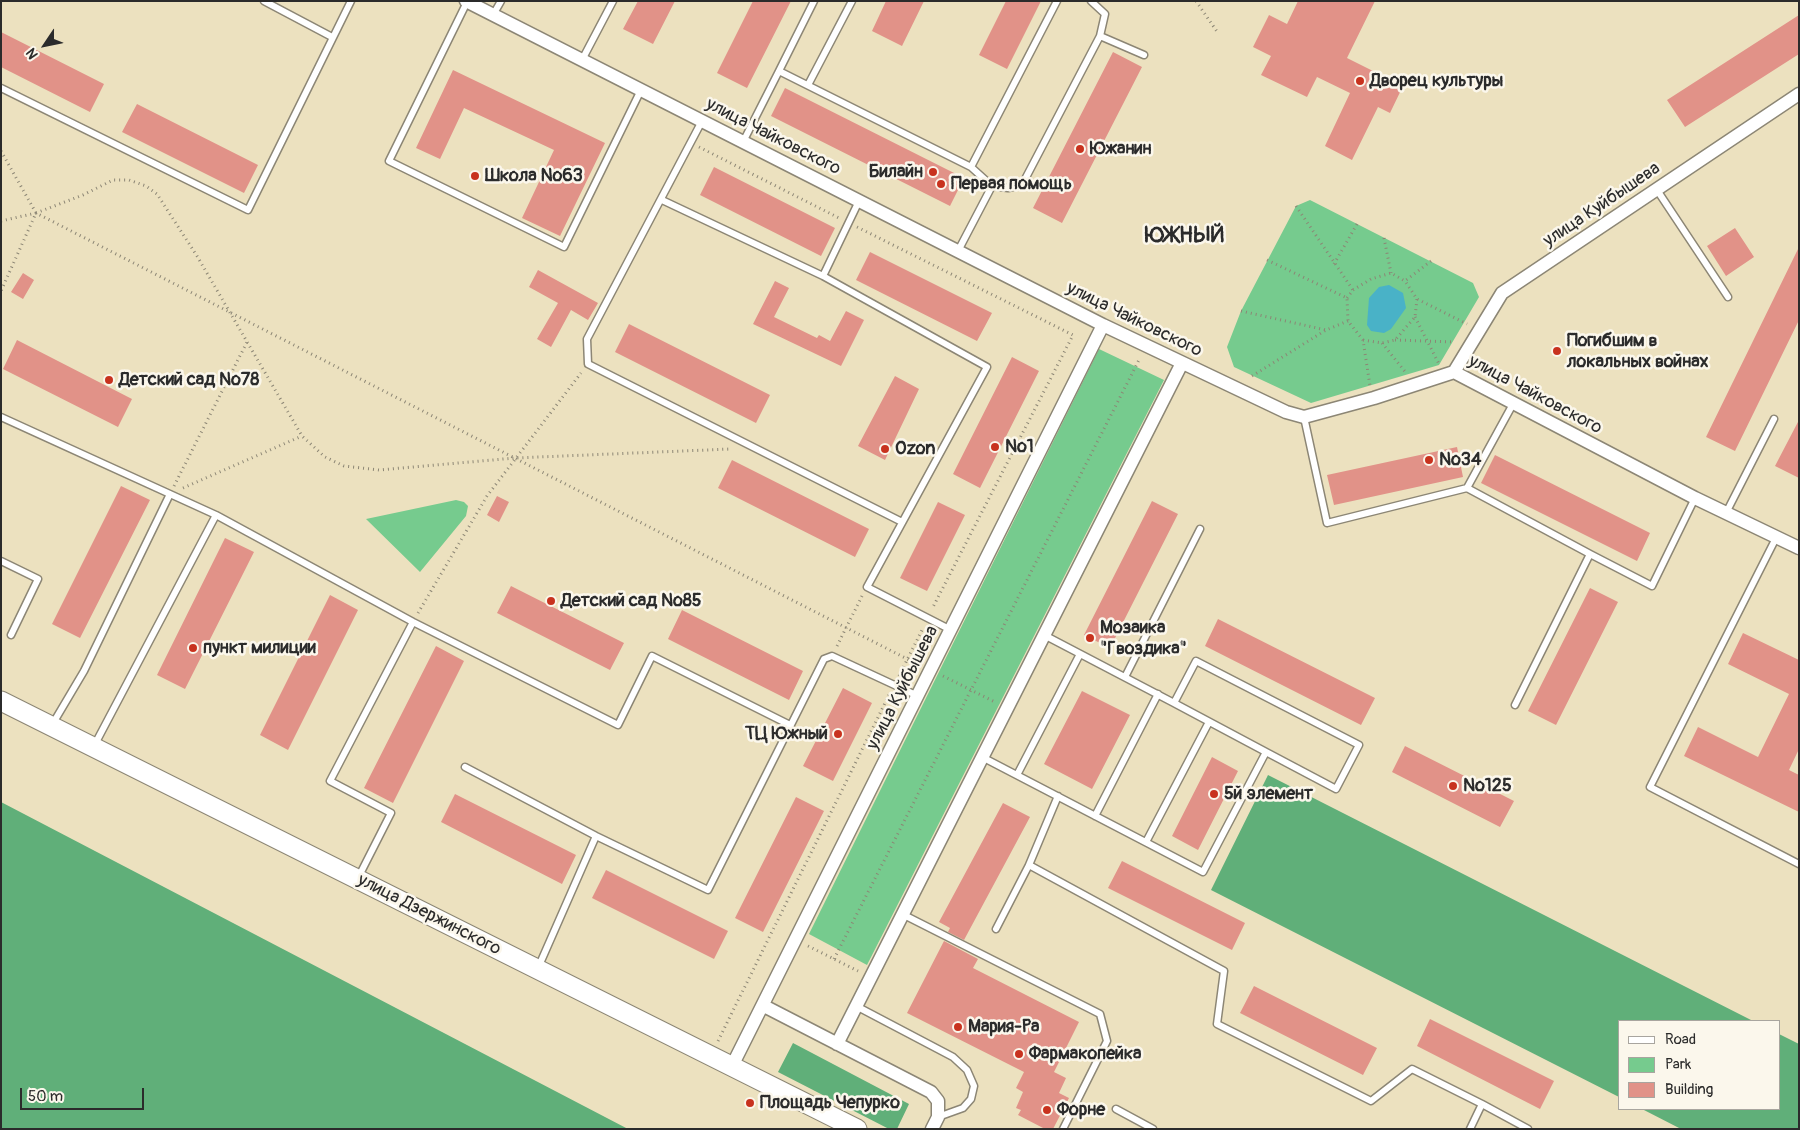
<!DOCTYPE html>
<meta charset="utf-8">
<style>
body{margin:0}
#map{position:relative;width:1800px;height:1130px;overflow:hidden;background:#ece1bf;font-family:Pangolin,sans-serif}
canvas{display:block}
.frame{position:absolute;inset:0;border:2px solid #2b2b2b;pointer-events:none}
.legend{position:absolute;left:1618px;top:1020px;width:162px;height:90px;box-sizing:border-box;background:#fbf7ec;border:1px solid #a8a59f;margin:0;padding:6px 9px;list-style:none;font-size:15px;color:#2b2b2b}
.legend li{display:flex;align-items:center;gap:10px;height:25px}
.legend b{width:25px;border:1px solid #a8a59f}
.north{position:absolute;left:20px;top:20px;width:50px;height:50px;-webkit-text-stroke:4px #fbf7ec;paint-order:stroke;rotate:236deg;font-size:14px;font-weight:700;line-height:20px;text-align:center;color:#2b2b2b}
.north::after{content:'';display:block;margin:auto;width:18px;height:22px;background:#2b2b2b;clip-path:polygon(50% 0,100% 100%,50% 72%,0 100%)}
.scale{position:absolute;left:20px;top:1088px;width:124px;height:22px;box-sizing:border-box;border:2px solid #2b2b2b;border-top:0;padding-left:6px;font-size:15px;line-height:18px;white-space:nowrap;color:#2b2b2b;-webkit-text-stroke:4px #fbf7ec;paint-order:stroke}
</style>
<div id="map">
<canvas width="1800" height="1130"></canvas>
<div class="frame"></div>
<ul class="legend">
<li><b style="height:6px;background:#fff"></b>Road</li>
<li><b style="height:14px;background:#76cb8e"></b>Park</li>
<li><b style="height:14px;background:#e19288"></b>Building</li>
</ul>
<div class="north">N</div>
<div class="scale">50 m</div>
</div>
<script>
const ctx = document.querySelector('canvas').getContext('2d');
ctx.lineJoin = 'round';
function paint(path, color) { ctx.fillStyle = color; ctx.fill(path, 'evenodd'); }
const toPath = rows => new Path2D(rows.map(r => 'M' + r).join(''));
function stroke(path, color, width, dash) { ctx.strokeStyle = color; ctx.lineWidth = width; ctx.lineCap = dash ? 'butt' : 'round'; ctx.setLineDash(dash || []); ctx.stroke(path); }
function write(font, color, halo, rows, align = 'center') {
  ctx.font = font + ' Pangolin,sans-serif'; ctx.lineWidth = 5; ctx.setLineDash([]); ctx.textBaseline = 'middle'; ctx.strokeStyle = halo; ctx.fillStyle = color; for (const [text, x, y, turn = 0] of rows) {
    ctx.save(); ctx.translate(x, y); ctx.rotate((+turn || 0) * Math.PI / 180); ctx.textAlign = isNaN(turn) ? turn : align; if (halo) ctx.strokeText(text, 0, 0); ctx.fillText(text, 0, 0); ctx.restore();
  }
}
paint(toPath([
 [1310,200,1473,283,1479,297,1439,365,1311,403,1234,367,1227,347,1241,311,1296,206],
 [1099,349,1164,380,867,965,809,934],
 [456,500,464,502,468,506,466,516,420,572,366,519]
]), '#76cb8e');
paint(toPath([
 [1268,775,1753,1021,1619,1021,1619,1097,1211,890],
 [1,802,628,1129,1,1129],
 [1779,1034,1799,1044,1799,1129,1681,1129,1642,1109,1779,1109],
 [793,1043,909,1104,897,1129,889,1129,778,1072]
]), '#60af79');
paint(toPath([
 [1389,285,1403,293,1406,308,1391,329,1384,333,1371,331,1367,325,1369,298,1379,287]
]), '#49b2c7');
paint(toPath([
 [638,1,675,1,653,44,623,29],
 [753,1,791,1,747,88,717,73],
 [886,1,924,1,902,46,872,31],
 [1006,1,1041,1,1007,69,979,55],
 [1298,1,1375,1,1347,58,1403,86,1390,113,1378,107,1352,160,1325,146,1350,93,1317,77,1307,97,1261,75,1271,56,1253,47,1269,15,1287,24],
 [1799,15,1799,54,1685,127,1667,100],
 [1,32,104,84,90,112,1,67],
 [1113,52,1142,67,1062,223,1033,208],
 [453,70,605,143,560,236,522,218,554,150,464,108,440,159,416,148],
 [785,88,964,178,950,206,771,116],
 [137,104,258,165,244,193,122,132],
 [714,167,835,228,821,256,700,195],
 [1735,228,1754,257,1726,276,1707,246],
 [1799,247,1799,320,1735,451,1706,437],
 [870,252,992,313,977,341,856,280],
 [538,270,598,303,588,320,571,310,551,347,537,339,558,303,529,287],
 [23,273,34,280,23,299,11,292],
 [775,281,789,288,774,317,817,338,819,335,830,341,846,311,864,320,841,366,753,324],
 [629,324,770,395,756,423,615,352],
 [17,340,132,399,118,427,3,369],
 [1012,357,1039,371,980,488,953,474],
 [895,376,919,389,885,460,858,446],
 [1799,420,1799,478,1775,466],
 [1457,447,1463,477,1334,505,1327,475],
 [1495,455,1650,533,1637,561,1481,483],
 [732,460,869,529,855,557,718,488],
 [121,486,150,500,80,638,52,624],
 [497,496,509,502,499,522,487,515],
 [1152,501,1178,514,1110,648,1084,635],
 [938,502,965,515,927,591,900,578],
 [225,538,254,552,185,689,157,675],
 [511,586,624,643,610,670,497,613],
 [1590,588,1618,602,1556,725,1528,711],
 [330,595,358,610,288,750,260,735],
 [682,610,803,671,789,700,668,639],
 [1218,619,1375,698,1361,725,1205,646],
 [1743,633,1799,660,1799,749,1789,770,1799,775,1799,812,1684,756,1698,727,1758,757,1789,694,1728,664],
 [436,646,464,661,393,803,364,788],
 [843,688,872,703,833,781,803,766],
 [1082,691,1130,715,1092,789,1044,764],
 [1405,746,1514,801,1500,827,1392,772],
 [1212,757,1238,771,1198,850,1172,836],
 [455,794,576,855,562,884,441,822],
 [796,797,824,811,763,932,735,918],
 [1003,803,1030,817,964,940,948,932,950,928,939,922],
 [1122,861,1245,923,1232,950,1108,888],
 [606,870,728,931,714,959,592,898],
 [944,941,978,959,973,968,1079,1022,1054,1072,1066,1078,1059,1093,1069,1098,1053,1129,1045,1129,1018,1115,1021,1110,1016,1108,1023,1092,1016,1088,1024,1072,907,1013],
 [1254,986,1377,1048,1363,1075,1240,1013],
 [1430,1019,1554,1081,1540,1109,1417,1046]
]), '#e19288');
const service = toPath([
 [264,1,332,37],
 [1057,1,971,167,992,186,1008,188,1022,185,1100,36,1105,14,1091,1],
 [467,2,389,161,564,247,641,90],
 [493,15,501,1],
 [1100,36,1144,55],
 [582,60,613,1],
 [779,71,814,1],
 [808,85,852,1],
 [1,88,248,210,351,1],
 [702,121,587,339,588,364,902,522],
 [743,142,779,71,971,167],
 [1657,190,1728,297],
 [662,200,823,276,987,367,867,587,951,630],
 [958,251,992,186],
 [823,276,859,201],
 [1513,404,1467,488,1590,554],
 [1,417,216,515,413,622,618,725,652,656,790,725],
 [1304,417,1327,523,1467,488],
 [1726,513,1774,419],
 [1776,538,1650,787,1799,864],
 [1,561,38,579,11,635],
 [1125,677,1200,529],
 [1174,703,1266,752],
 [1515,705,1590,554,1652,586,1695,498],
 [52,725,84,671,170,494],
 [94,746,216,515],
 [982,757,1203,872,1266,752,1336,789,1359,745,1196,661,1174,703,1044,635],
 [465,767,596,836,708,890,824,659,832,656,918,696],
 [1017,775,1080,654],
 [1058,796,1029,865,1224,971,1217,1024,1371,1101,1412,1069,1482,1104,1470,1129],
 [1095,816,1158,694],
 [1146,842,1209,722],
 [358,878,391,813,330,781,413,622],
 [902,914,1100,1014,1107,1041,1063,1129],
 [996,929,1029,865],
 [538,968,596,836],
 [856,1006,953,1057,967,1070,974,1086,971,1099,963,1108,938,1117],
 [1482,1104,1528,1129],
 [1116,1109,1153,1129]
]);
const minor = toPath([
 [466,1,1103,325,1286,412,1304,417,1374,398,1454,372,1695,498,1799,548],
 [1454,372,1502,293,1799,94],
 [764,1006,931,1092,938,1101,938,1117,932,1129],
 [837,1044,1182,363],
 [732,1066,1103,325]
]);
const secondary = toPath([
 [1,701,857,1129]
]);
stroke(service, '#8c8675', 9);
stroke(minor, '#8c8675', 15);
stroke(secondary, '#8c8675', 21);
stroke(toPath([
 [1196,1,1218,33],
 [699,147,841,219],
 [1,151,36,213,1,291],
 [1296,206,1353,290],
 [36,213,83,195,113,180,129,180,146,186,157,194,197,256,302,436,325,457,344,466,379,470,515,458,731,449],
 [1,221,36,213,919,665],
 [857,227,1073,335,932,609],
 [1384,238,1391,273],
 [1267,260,1347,298,1348,321,1363,340,1370,386],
 [1431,261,1405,281,1417,299,1467,324],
 [1334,264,1357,224],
 [1347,298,1353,290,1371,279,1391,273,1405,281],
 [1241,311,1326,330],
 [1415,317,1439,364],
 [1363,340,1382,343,1395,340,1415,317,1417,299],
 [1395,340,1454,342],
 [1382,343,1407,374],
 [1252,376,1326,330,1348,321],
 [174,486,247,342],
 [183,488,302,436],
 [418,613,487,496,581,373],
 [837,646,862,596],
 [899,676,923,628],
 [943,676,995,702],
 [808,946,858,971],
 [834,959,1140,358],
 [718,1041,889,695]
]), '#8c8675', 3, [1, 4]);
stroke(service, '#fff', 6);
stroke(minor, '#fff', 12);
stroke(secondary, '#fff', 19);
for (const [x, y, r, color] of [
 [1360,81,5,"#c8321e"],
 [1080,149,5,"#c8321e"],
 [933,172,5,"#c8321e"],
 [475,176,5,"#c8321e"],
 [941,184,5,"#c8321e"],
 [1557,351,5,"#c8321e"],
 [109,380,5,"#c8321e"],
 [995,447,5,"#c8321e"],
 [885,449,5,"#c8321e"],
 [1429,460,5,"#c8321e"],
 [551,601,5,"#c8321e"],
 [1090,638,5,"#c8321e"],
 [193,648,5,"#c8321e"],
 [838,734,5,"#c8321e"],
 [1453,786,5,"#c8321e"],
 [1214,794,5,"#c8321e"],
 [958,1027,5,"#c8321e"],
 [1019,1054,5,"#c8321e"],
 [750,1103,5,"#c8321e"],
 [1047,1110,5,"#c8321e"]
]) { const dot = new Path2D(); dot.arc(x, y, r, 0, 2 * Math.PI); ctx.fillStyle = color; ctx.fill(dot); stroke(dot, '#fbf7ec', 2); }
write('bold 18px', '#2b2b2b', '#fbf7ec', [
 ["Дворец культуры",1370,81],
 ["Южанин",1090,149],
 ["Билайн",923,172,"right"],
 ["Школа №63",485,176],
 ["Первая помощь",951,184],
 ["Погибшим в",1567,341],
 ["локальных войнах",1567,362],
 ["Детский сад №78",119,380],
 ["№1",1005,447],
 ["Ozon",895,449],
 ["№34",1439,460],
 ["Детский сад №85",561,601],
 ["Мозаика",1100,628],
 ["\"Гвоздика\"",1100,649],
 ["пункт милиции",203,648],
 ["ТЦ Южный",828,734,"right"],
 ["№125",1463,786],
 ["5й элемент",1224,794],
 ["Мария-Ра",968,1027],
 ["Фармакопейка",1029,1054],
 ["Площадь Чепурко",760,1103],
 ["Форне",1057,1110]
], 'left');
write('18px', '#2b2b2b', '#fbf7ec', [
 ["улица Чайковского",773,137,27],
 ["улица Куйбышева",1602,205,-34],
 ["улица Чайковского",1134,320,26],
 ["улица Чайковского",1535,395,28],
 ["улица Куйбышева",903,688,-63],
 ["улица Дзержинского",429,915,27]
]);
ctx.letterSpacing = '1px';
write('bold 22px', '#2b2b2b', '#fbf7ec', [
 ["ЮЖНЫЙ",1185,236]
]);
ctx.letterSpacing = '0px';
</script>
